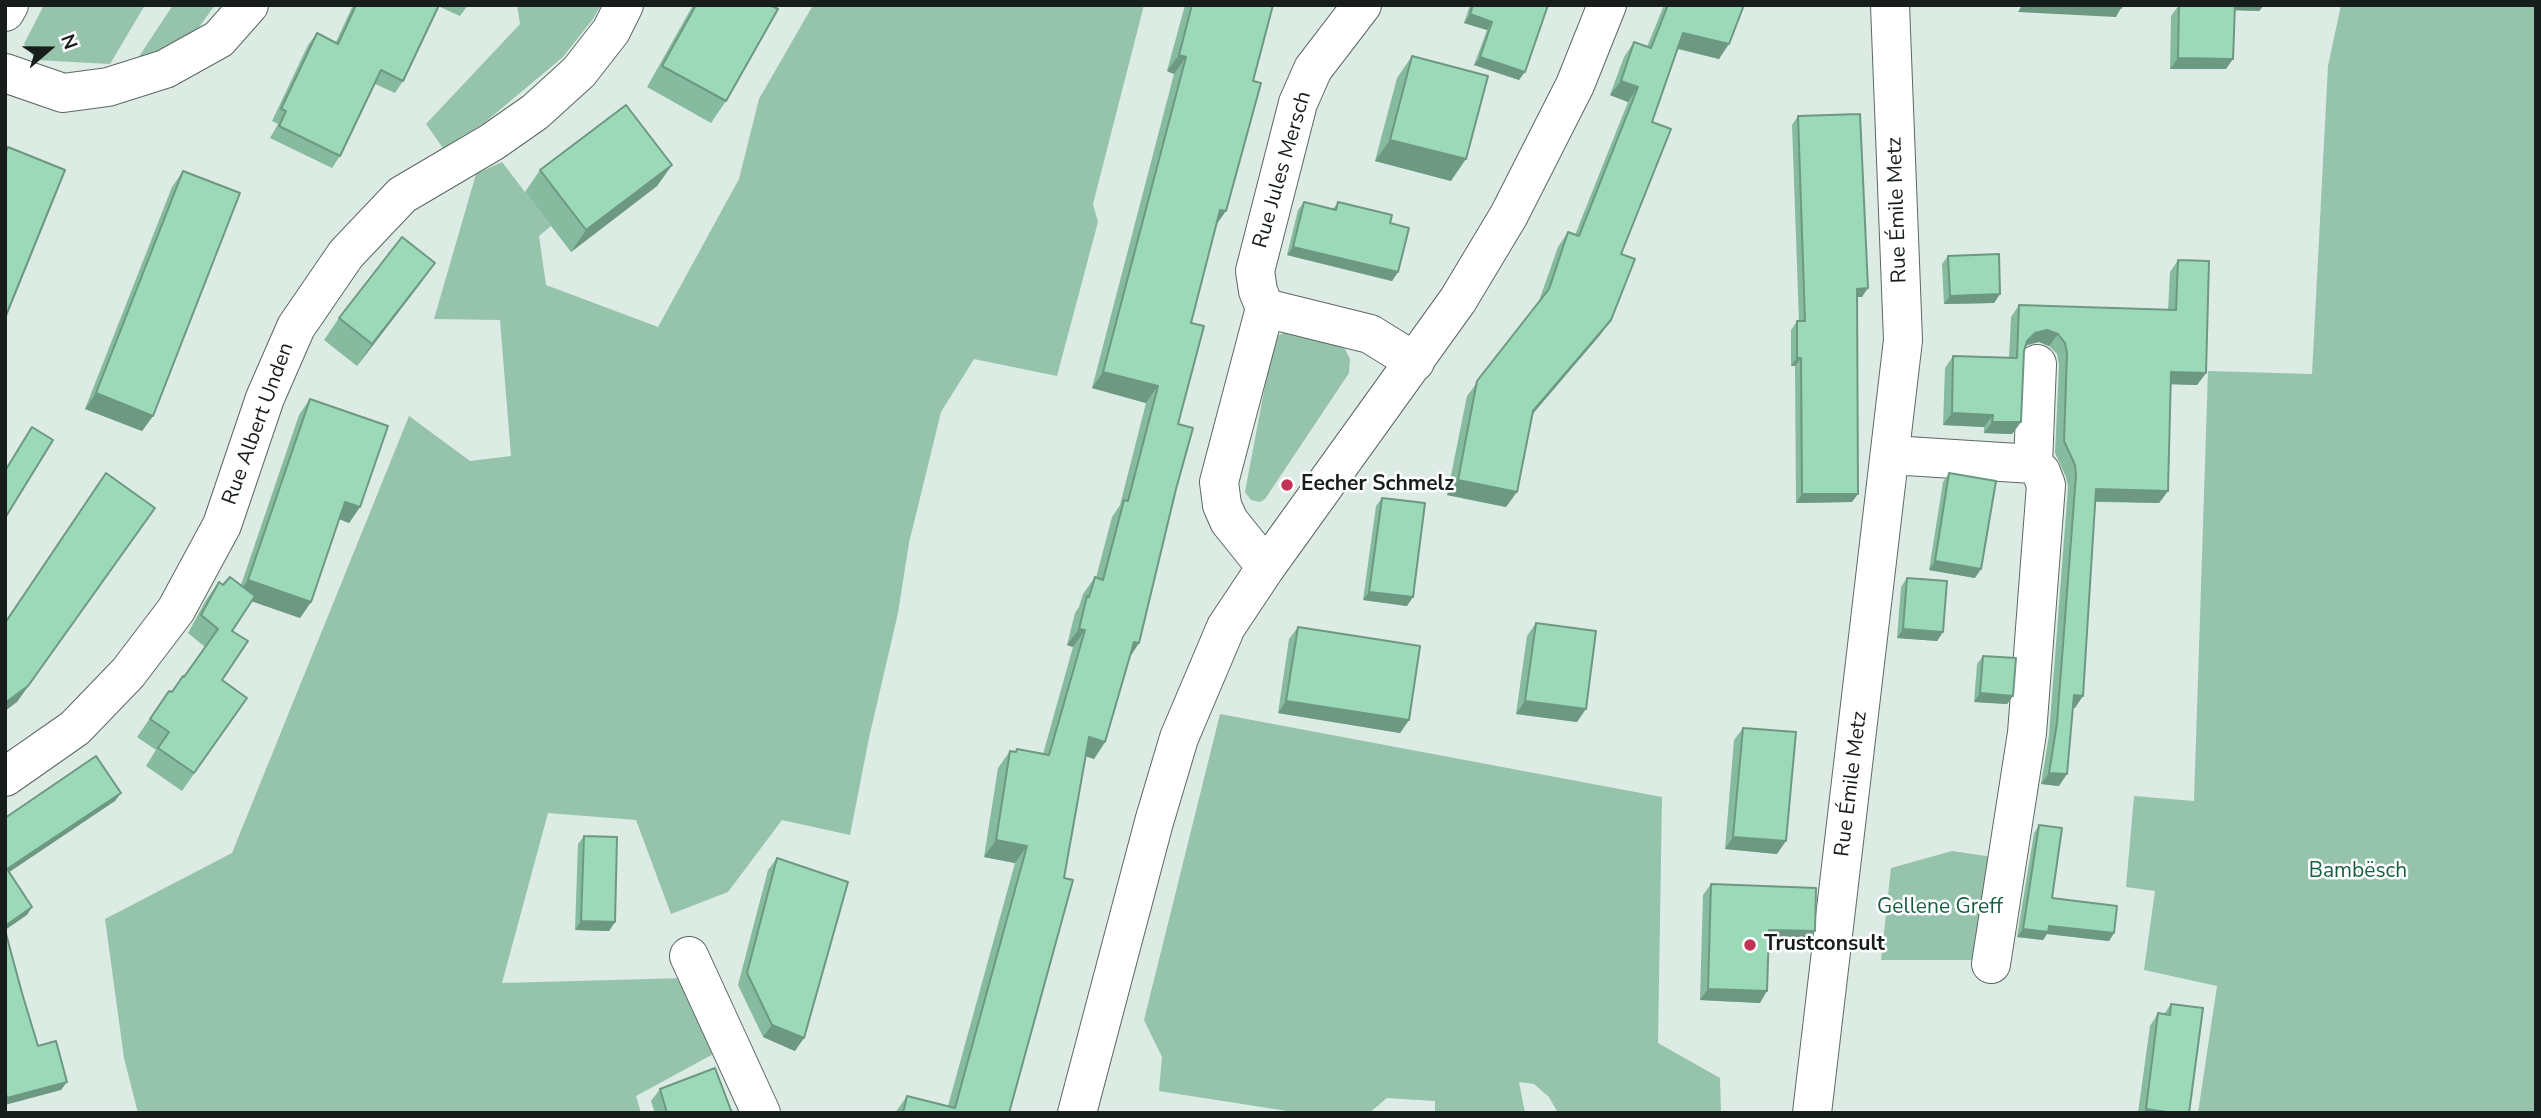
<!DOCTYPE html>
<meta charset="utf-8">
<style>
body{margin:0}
#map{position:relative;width:2541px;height:1118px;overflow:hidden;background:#dcebe3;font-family:"Nunito Sans",sans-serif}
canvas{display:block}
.frame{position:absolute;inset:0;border:7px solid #171d1a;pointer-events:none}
.north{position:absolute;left:14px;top:14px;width:70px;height:70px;-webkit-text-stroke:5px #fff;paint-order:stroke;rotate:70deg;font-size:19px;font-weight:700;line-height:28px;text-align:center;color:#171d1a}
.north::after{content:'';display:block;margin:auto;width:24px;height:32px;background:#171d1a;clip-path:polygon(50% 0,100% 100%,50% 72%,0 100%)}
</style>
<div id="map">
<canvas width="2541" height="1118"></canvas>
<div class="frame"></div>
<div class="north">N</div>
</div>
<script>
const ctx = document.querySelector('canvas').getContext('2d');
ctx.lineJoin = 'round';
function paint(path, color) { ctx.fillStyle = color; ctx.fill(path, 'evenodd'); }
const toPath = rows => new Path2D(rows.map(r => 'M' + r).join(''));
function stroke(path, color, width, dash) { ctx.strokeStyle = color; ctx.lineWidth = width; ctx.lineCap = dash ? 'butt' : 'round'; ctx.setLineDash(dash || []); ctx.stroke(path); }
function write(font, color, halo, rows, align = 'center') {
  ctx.font = font + ' "Nunito Sans",sans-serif'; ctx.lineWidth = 5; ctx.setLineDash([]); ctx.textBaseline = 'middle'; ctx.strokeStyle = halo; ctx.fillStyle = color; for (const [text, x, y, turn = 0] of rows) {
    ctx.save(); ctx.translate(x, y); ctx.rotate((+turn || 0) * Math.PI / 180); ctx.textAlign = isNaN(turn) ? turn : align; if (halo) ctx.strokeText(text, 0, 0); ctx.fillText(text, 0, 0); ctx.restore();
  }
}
paint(toPath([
 [44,5,145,5,110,64,36,60,24,44],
 [173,5,215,5,189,41,136,61],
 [517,5,601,5,593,19,563,57,484,123,443,148,426,124,520,24],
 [813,5,1144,5,1093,204,1098,222,1057,376,974,359,941,412,909,543,898,613,869,738,850,835,782,820,728,892,671,914,636,820,548,813,502,983,686,978,717,1052,636,1096,641,1113,138,1113,124,1058,105,919,232,853,409,416,470,461,511,456,500,320,434,319,476,174,502,162,551,226,539,236,546,285,658,327,739,179,759,99],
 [2341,5,2536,5,2536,1113,2198,1113,2217,986,2144,970,2155,891,2126,887,2134,796,2194,801,2208,371,2312,374,2328,66],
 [1305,329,1345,349,1350,359,1349,373,1265,499,1260,502,1251,500,1245,492,1273,343,1279,335,1291,330],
 [1220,714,1662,797,1658,1043,1720,1078,1721,1113,1558,1113,1549,1097,1534,1084,1519,1082,1525,1113,1435,1113,1435,1101,1387,1098,1369,1113,1300,1113,1159,1091,1162,1057,1144,1020],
 [1952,851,2000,858,1984,960,1881,960,1891,868]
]), '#96c3ab');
const minor = toPath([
 [5,12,9,5],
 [5,73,63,93,108,87,165,69,219,39,249,5],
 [1265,308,1258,291,1255,271,1298,103,1313,69,1362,5],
 [1891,455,2033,464,2041,472,2046,485,2027,733,1991,964],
 [2033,464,2037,364],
 [1266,567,1229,521,1222,505,1219,482,1265,308,1370,334,1415,362],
 [689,956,761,1113],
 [1812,1113,1903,340,1890,5]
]);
const major = toPath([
 [5,777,75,728,128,673,176,610,222,525,265,398,296,327,346,254,402,195,492,142,535,112,579,72,611,31,624,5],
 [1077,1113,1154,822,1179,738,1226,627,1266,567,1458,300,1509,215,1575,85,1607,5]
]);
stroke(minor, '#5b6961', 40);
stroke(major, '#5b6961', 40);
stroke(minor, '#fff', 38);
stroke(major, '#fff', 38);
paint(toPath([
 [353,5,468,5,460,16,438,6,403,81,395,93,375,84,340,156,332,168,270,138,278,124,272,121,308,45,317,33,336,42],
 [693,5,770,5,726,101,711,123,647,87],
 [1185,5,1273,5,1191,323,1178,424,1176,489,1139,643,1129,658,1105,742,1094,759,1086,756,1009,1113,895,1113,907,1096,948,1106,1015,863,984,857,998,768,1010,751,1015,752,1017,749,1043,754,1073,647,1067,645,1075,613,1079,607,1083,594,1095,577,1096,578,1112,517,1120,505,1146,403,1092,388,1174,74,1167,71],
 [1470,5,1548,5,1519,80,1474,65,1487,30,1464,23],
 [1664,5,1744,5,1719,59,1677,49,1652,122,1621,254,1611,320,1600,335,1532,415,1506,507,1447,495,1467,396,1539,301,1558,247,1568,232,1575,235,1628,102,1610,95,1624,57,1634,42,1647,47],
 [2179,5,2264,5,2259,11,2234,10,2226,69,2170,69,2171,16],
 [1412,56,1451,181,1375,161,1397,78],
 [1798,116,1862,297,1857,297,1852,502,1796,503,1795,366,1791,366,1791,330,1797,321,1799,321,1792,125],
 [672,165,657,186,571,252,525,192,540,170],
 [183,171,153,416,142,431,85,409,172,187],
 [1304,202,1333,209,1338,202,1390,223,1398,272,1392,281,1287,255,1298,210],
 [1948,256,2000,294,1994,303,1944,304,1942,264],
 [2178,260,2206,373,2197,385,2170,384,2168,491,2159,503,2095,502,2075,708,2073,708,2059,786,2041,784,2049,735,2068,487,2066,477,2055,453,2059,365,2057,354,2049,346,2039,342,2025,346,2024,351,2021,422,2012,434,1984,433,1984,427,1943,425,1945,368,1953,356,2009,358,2011,317,2019,305,2168,310,2170,272],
 [420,284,357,366,324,340,339,318],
 [310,399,360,507,349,523,339,519,311,602,300,618,251,601,232,631,222,680,247,698,182,791,146,766,156,750,137,737,169,691,171,692,184,677,205,647,188,633,206,600,219,582,223,585,241,585,299,415],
 [1949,473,1975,578,1929,570,1943,482],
 [1382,498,1407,606,1363,600,1376,506],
 [1907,578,1943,632,1937,641,1897,638,1901,587],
 [1536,623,1577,722,1516,714,1527,636],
 [1298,627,1409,720,1400,733,1278,713,1289,639],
 [1983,656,2013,696,2007,704,1974,702,1977,664],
 [1743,728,1777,854,1725,849,1734,740],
 [2039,825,2052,898,2114,933,2109,941,2047,934,2043,940,2017,937,2034,833],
 [584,836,615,922,609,931,575,930,578,844],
 [777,858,795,1051,763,1037,738,985,768,870],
 [1711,884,1815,931,1807,943,1769,942,1760,1003,1700,1000,1703,895],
 [2171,1004,2189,1113,2138,1113,2150,1026,2158,1013,2164,1014],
 [660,1089,732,1113,655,1113,651,1101]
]), '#86bb9f');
paint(toPath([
 [2022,5,2057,5,2121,8,2116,17,2018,12],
 [2230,5,2264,5,2259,11,2227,10],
 [1470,14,1492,22,1487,30,1464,23],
 [1683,33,1729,44,1719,59,1673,47],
 [1179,55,1186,57,1174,74,1167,71],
 [1480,57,1525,72,1519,80,1474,65],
 [2178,58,2233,59,2226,69,2170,69],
 [1621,81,1638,87,1628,102,1610,95],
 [1390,140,1466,159,1451,181,1375,161],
 [672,165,657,186,571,252,586,230],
 [1220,210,1226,211,1214,228],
 [1293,247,1398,272,1392,281,1287,255],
 [435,263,420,284,357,366,372,344],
 [1868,288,1862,297,1851,297,1857,289],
 [2000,294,1994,303,1944,304,1950,296],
 [1611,320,1600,335,1522,426,1533,411],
 [2047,330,2058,334,2049,346,2039,342,2026,345,2018,353,2027,341,2035,333],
 [1797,358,1801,358,1795,366,1791,366],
 [1103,372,1158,386,1146,403,1092,388],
 [2171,372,2206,373,2197,385,2162,384],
 [96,393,153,416,142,431,85,409],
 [1952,413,1993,415,1984,427,1943,425],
 [1992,422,2021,422,2012,434,1984,433],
 [1458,480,1517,492,1506,507,1447,495],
 [2096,489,2168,491,2159,503,2087,501],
 [1802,494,1858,494,1852,502,1796,503],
 [345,502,360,507,349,523,334,517],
 [144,524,17,702,5,711,5,703],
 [1935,561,1981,569,1975,578,1929,570],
 [248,580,311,602,300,618,237,596],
 [1369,592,1413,597,1407,606,1363,600],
 [1079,629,1085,630,1073,647,1067,645],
 [1903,629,1943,632,1937,641,1897,638],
 [1134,642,1139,643,1128,660],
 [1980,693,2013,696,2007,704,1974,702],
 [2074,695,2083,696,2075,708,2066,707],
 [1286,701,1409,720,1400,733,1278,713],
 [1525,701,1586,709,1577,722,1516,714],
 [1089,737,1105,742,1094,759,1078,754],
 [2049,773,2067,774,2059,786,2041,784],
 [121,793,115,801,5,875,7,869],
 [1733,837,1786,841,1777,854,1725,849],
 [996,840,1027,846,1015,863,984,857],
 [32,907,27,915,5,930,5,926],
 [581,921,615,922,609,931,575,930],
 [2049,926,2114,933,2109,941,2047,934,2043,940,2017,937,2023,929],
 [1769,930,1815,931,1807,943,1761,941],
 [1708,989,1767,991,1760,1003,1700,1000],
 [772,1025,804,1038,795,1051,763,1037],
 [67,1082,61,1090,5,1105,5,1101,7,1098],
 [2146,1109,2173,1113,2143,1113]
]), '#6d9882');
const building = toPath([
 [356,5,439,5,403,81,381,70,340,156,279,126,286,111,281,109,317,33,338,44,356,5],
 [696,5,770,5,778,9,726,101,662,66,696,5],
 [1192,5,1273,5,1253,81,1261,83,1226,211,1220,210,1191,323,1204,326,1178,424,1193,428,1176,489,1139,643,1134,642,1105,742,1089,737,1064,878,1073,880,1009,1113,903,1113,907,1096,955,1108,1027,846,996,840,1010,751,1016,752,1017,749,1049,755,1085,630,1079,629,1087,596,1089,597,1095,577,1103,580,1124,500,1128,501,1158,386,1103,372,1186,57,1179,55,1192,5],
 [1473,5,1548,5,1525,72,1480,57,1492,22,1470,14,1473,5],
 [1668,5,1744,5,1729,44,1683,33,1652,122,1671,129,1621,254,1635,259,1611,320,1533,411,1517,492,1458,480,1477,381,1549,289,1568,232,1579,236,1638,87,1621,81,1634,42,1651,48,1668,5],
 [2057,5,2122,5,2121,8,2057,5],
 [2179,5,2235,5,2233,59,2178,58,2179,5],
 [1412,56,1488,76,1466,159,1390,140,1412,56],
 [626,105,672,165,586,230,540,170,626,105],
 [1860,114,1868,288,1857,289,1858,494,1802,494,1801,358,1797,358,1797,321,1805,321,1798,116,1860,114],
 [8,147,65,170,5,318,5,154,8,147],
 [183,171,240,193,153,416,96,393,183,171],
 [1304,202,1336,210,1338,202,1392,215,1390,223,1409,228,1398,272,1293,247,1304,202],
 [402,237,435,263,372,344,339,318,402,237],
 [1999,254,2000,294,1950,296,1948,256,1999,254],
 [2178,260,2209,261,2206,373,2171,372,2168,491,2096,489,2083,696,2074,695,2067,774,2049,773,2057,723,2076,475,2075,465,2064,441,2067,353,2065,343,2058,334,2047,330,2035,333,2027,341,2024,351,2021,422,1992,422,1993,415,1952,413,1953,356,2017,358,2019,305,2176,310,2178,260],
 [310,399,388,426,360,507,345,502,311,602,248,580,310,399],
 [32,427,53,440,5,518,5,471,32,427],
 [106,473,155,508,28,686,5,703,5,623,106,473],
 [1949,473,1996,481,1981,569,1935,561,1949,473],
 [1382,498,1425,503,1413,597,1369,592,1382,498],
 [230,577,255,596,232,631,248,641,222,680,247,698,194,773,158,748,169,732,150,719,169,691,172,692,183,676,184,677,218,629,201,615,219,582,223,585,230,577],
 [1907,578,1947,581,1943,632,1903,629,1907,578],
 [1536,623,1596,631,1586,709,1525,701,1536,623],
 [1298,627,1420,646,1409,720,1286,701,1298,627],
 [1983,656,2016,658,2013,696,1980,693,1983,656],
 [1743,728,1796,732,1786,841,1733,837,1743,728],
 [96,756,121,793,7,869,32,907,5,926,5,818,96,756],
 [2039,825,2062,828,2052,898,2117,906,2114,933,2049,926,2048,932,2023,929,2039,825],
 [584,836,617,837,615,922,581,921,584,836],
 [777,858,848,882,804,1038,772,1025,747,973,777,858],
 [1711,884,1816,888,1815,931,1769,930,1767,991,1708,989,1711,884],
 [5,930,22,993,38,1046,56,1041,67,1082,7,1098,5,1090,5,930],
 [2171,1004,2203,1008,2189,1113,2173,1113,2146,1109,2158,1013,2170,1015,2171,1004],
 [715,1068,732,1113,667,1113,660,1089,715,1068]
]);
paint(building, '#9cd9b9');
stroke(building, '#6d9882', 2);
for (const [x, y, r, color] of [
 [1287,485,7,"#c33356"],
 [1750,945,7,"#c33356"]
]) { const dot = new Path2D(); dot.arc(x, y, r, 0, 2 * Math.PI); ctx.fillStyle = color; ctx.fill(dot); stroke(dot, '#fff', 2.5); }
write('21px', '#171d1a', '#fff', [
 ["Rue Jules Mersch",1283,170,-74],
 ["Rue Émile Metz",1898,210,-92],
 ["Rue Albert Unden",259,424,-70],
 ["Rue Émile Metz",1852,784,-83]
]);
write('bold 21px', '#171d1a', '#fff', [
 ["Eecher Schmelz",1301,485],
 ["Trustconsult",1764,945]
], 'left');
write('21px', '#175f41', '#fff', [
 ["Bambësch",2358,872],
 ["Gellene Greff",1940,908]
]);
</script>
